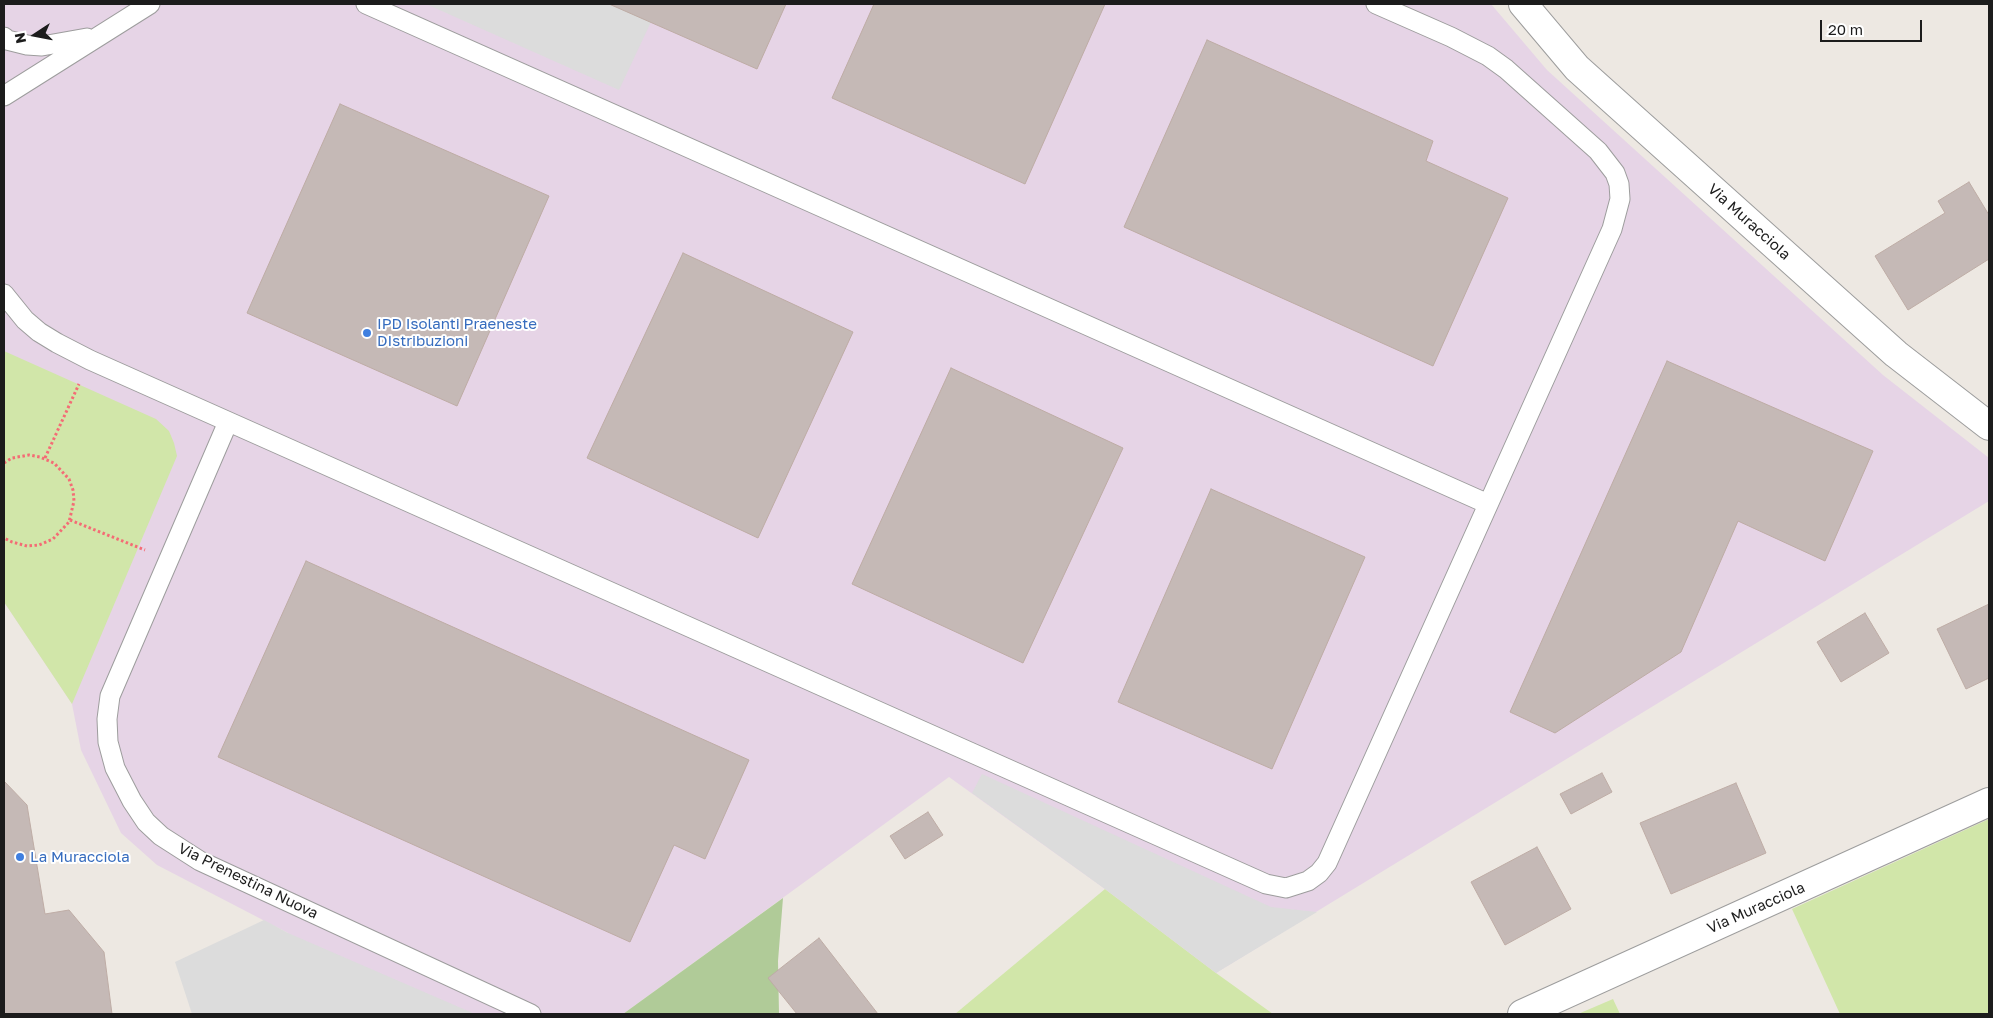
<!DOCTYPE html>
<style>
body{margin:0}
#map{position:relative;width:1993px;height:1018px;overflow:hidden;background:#ede8e2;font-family:"Golos Text",sans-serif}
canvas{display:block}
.frame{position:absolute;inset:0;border:5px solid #1c1c1c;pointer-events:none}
.north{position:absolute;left:10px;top:10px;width:50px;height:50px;-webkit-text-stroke:4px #fff;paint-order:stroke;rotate:259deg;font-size:14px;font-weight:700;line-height:20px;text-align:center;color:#1c1c1c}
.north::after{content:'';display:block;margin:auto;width:18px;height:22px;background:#1c1c1c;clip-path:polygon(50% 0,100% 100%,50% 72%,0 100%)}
.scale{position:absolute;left:1820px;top:20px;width:102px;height:22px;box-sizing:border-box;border:2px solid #1c1c1c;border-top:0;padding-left:6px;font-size:15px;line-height:18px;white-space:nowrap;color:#1c1c1c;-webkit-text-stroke:4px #fff;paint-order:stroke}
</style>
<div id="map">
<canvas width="1993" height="1018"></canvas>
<div class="frame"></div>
<div class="north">N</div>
<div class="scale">20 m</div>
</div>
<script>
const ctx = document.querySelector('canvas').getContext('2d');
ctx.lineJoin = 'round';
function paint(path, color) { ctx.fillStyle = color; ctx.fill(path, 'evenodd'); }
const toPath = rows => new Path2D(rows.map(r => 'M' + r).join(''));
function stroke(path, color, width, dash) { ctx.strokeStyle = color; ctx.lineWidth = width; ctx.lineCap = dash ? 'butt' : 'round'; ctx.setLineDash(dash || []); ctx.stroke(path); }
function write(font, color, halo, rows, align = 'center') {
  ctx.font = font + ' "Golos Text",sans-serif'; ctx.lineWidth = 4; ctx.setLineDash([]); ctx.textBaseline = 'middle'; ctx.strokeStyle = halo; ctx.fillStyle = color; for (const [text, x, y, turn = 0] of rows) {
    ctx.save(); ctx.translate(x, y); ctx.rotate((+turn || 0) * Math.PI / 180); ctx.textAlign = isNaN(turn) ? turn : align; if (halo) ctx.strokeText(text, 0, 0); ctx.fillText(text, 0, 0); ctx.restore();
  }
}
paint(toPath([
 [4,4,1491,4,1547,70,1883,375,1989,458,1989,501,1216,973,1105,889,949,777,623,1014,333,1014,288,933,157,865,121,833,81,750,72,704,4,602]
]), '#e6d4e6');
paint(toPath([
 [4,351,156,419,169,431,174,443,177,456,72,704,4,602],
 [1989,819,1989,1014,1840,1014,1792,909],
 [1105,889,1216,973,1273,1014,955,1014],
 [1613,999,1620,1014,1578,1014]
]), '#d1e6a9');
paint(toPath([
 [783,898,778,961,779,1014,623,1014]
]), '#b0cb98');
paint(toPath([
 [426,4,609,4,651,22,619,90],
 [982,774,1271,907,1317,912,1216,973,1105,889,972,793],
 [264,920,288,933,475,1014,192,1014,175,962]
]), '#dcdcdc');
const building = toPath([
 [609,4,786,4,757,69,609,4],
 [874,4,1105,4,1025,184,832,98,874,4],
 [1207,40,1433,141,1426,161,1508,198,1433,366,1124,227,1207,40],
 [340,104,549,196,457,406,247,313,340,104],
 [1969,182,1989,215,1989,259,1908,310,1875,256,1945,213,1938,201,1969,182],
 [683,253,853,332,758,538,587,458,683,253],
 [1667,361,1873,451,1825,561,1738,521,1681,652,1555,733,1510,712,1667,361],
 [951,368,1123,448,1023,663,852,584,951,368],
 [1211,489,1365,557,1272,769,1118,702,1211,489],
 [306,561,749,760,705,859,674,845,630,942,218,757,306,561],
 [1989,604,1989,678,1966,689,1937,629,1989,604],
 [1865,613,1889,653,1841,682,1817,642,1865,613],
 [1602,773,1612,792,1571,814,1560,794,1602,773],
 [4,781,27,805,45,914,69,910,104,952,112,1014,4,1014,4,781],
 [1736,783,1766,853,1671,894,1640,823,1736,783],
 [928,812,943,835,905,859,890,836,928,812],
 [1537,847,1571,909,1505,945,1471,882,1537,847],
 [819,938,878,1014,797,1014,768,978,819,938]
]);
paint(building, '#c5b9b6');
stroke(building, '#beaca5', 1);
const lane = toPath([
 [366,4,1488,504],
 [4,37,7,40,27,45,42,46,87,38],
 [4,96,150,4],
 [4,294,25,320,39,332,57,343,90,360,1266,884,1286,888,1308,881,1319,873,1327,863,1612,229,1620,199,1619,184,1615,173,1598,151,1506,69,1488,56,1451,37,1376,4],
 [228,422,110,696,107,719,108,742,115,768,132,801,146,822,161,836,200,861,531,1014]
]);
const street = toPath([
 [1523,4,1577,68,1896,354,1989,426],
 [1522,1014,1989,802]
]);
stroke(lane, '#9d9d9d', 21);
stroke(street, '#9d9d9d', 30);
stroke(toPath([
 [45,458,79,384],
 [4,463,12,458,29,455,40,457,54,463,69,479,73,490,74,501,69,522,53,539,39,545,27,546,12,542,4,538],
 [70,520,145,550]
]), '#f46c75', 3, [2.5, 2.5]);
stroke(lane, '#fff', 19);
stroke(street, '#fff', 28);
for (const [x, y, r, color] of [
 [367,333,5,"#3f7fe0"],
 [20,857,5,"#3f7fe0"]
]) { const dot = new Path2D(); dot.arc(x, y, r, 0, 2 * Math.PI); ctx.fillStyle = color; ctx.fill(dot); stroke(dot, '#fff', 2); }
write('15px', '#1c1c1c', '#fff', [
 ["Via Muracciola",1749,222,42],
 ["Via Prenestina Nuova",248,881,26],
 ["Via Muracciola",1756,908,-24]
]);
write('15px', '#366cbe', '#fff', [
 ["IPD Isolanti Praeneste",377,324],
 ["DIstribuzioni",377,341],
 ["La Muracciola",30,857]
], 'left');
</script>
